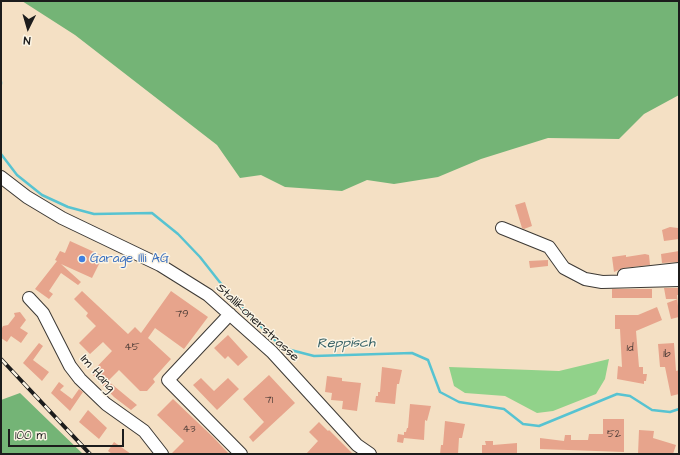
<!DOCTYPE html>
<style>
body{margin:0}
#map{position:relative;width:680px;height:455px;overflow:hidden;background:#f4e0c4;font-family:"Architects Daughter",sans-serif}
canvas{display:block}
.frame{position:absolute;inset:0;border:2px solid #1c1c1c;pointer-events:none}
.north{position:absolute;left:8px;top:8px;width:40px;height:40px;-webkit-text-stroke:3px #fcf5e5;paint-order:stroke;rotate:185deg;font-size:11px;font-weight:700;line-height:16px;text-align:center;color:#1c1c1c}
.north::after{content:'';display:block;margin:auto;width:14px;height:18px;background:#1c1c1c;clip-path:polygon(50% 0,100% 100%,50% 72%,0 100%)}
.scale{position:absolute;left:8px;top:429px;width:116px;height:18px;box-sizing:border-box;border:2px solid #1c1c1c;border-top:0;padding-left:5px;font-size:12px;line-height:14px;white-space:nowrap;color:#1c1c1c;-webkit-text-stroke:3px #fcf5e5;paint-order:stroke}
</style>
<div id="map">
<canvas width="680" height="455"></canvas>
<div class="frame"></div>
<div class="north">N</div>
<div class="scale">100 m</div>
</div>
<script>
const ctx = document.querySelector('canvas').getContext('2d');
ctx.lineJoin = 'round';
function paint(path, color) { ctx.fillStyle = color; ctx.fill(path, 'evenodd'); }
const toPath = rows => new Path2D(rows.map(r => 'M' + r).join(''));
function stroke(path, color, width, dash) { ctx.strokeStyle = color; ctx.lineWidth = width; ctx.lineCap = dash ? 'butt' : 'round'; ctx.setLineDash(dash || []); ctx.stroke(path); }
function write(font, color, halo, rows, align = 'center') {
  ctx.font = font + ' "Architects Daughter",sans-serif'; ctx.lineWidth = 3; ctx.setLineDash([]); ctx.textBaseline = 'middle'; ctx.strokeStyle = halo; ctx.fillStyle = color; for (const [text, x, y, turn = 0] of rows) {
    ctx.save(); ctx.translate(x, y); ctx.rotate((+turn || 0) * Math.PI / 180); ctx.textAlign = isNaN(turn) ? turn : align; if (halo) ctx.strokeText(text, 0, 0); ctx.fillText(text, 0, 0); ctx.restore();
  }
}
paint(toPath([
 [609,359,605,379,596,394,553,411,537,413,505,396,465,393,454,386,449,367,559,371]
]), '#91d28a');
paint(toPath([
 [22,1,679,1,679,95,644,114,619,139,548,138,481,159,438,177,394,184,367,180,342,191,285,187,261,175,240,178,217,145,75,35],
 [20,393,83,454,1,454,1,400]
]), '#74b476');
stroke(toPath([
 [1,82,1,84],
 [1,154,17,175,42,195,68,207,94,214,152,213,178,234,200,257,233,299,283,348,314,356,412,353,428,360,440,392,459,402,504,409,523,424,539,426,617,394,630,396,652,410,670,412,679,409]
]), '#57c3d1', 2.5);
paint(toPath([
 [525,202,532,226,524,229,522,228,515,205],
 [670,227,678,228,679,239,664,241,662,230],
 [70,241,103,256,92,278,61,264,81,282,78,285,61,273,49,291,53,294,49,299,35,289,57,261,55,260,60,251,65,253],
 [679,251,679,262,662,263,661,254],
 [645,254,649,255,650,265,623,268,614,272,612,257,626,255,626,257],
 [548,260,548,266,530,268,529,261],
 [664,288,679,288,679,295,677,295,679,317,671,319,667,303,678,299,666,299],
 [612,289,652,289,652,298,612,298],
 [82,291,128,334,135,327,141,333,171,291,208,317,184,349,155,328,148,338,171,359,153,379,155,382,147,391,140,391,119,370,108,381,137,405,131,410,114,397,91,373,112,351,103,342,90,354,79,343,96,326,86,316,88,313,74,299],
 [657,307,662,320,636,331,639,367,643,367,643,374,647,374,646,381,644,381,644,384,617,379,618,366,622,367,620,329,615,329,615,315,638,315],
 [20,312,26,320,20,328,28,333,21,343,11,336,7,342,1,338,1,330,3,326,8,325,15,316,14,313],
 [228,335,248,357,238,366,228,356,225,359,214,348],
 [39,343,43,346,33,360,49,372,42,381,23,363],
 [674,343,676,371,679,370,679,394,671,396,665,367,660,367,658,344],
 [382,367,402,370,399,384,397,384,395,404,375,402,376,396,378,396,378,392,380,392],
 [269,375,295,403,253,442,249,437,264,422,243,399],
 [327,376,342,378,342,381,361,383,357,411,342,409,343,401,331,400,332,393,325,392],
 [201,378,214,391,228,378,239,389,217,410,193,385],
 [59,382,64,386,60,390,72,399,79,389,83,392,70,411,51,393],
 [173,399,213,437,229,454,171,454,184,441,157,415],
 [410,404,431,406,427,421,425,420,424,440,404,438,403,443,397,442,398,434,404,435,404,437,404,432,406,432,407,428,408,428],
 [88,410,107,428,99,439,79,422],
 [603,419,624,419,624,452,540,449,540,438,564,441,565,435,571,435,571,440,588,440,589,434,603,434],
 [445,421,465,424,462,438,459,438,458,454,440,454,441,445,443,445],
 [319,422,328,431,329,430,353,454,306,454,318,441,309,432],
 [639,430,654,431,653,438,676,445,673,454,638,454],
 [485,441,493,441,493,445,517,443,517,454,482,454,482,445,486,445],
 [114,442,131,454,112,454,108,451]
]), '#e7a48c');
const minor = toPath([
 [1,177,27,197,62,218,160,265,208,295,272,352,357,445,370,454],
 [502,228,549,247,564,268,585,279,602,282,679,280],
 [624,275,679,269],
 [29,298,43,313,70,366,80,379,106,404,144,431,162,454],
 [230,314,168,380,241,454]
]);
stroke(minor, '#3c3935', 14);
stroke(minor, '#fff', 12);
const rail = toPath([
 [1,359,90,454]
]);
stroke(rail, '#1c1c1c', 4);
stroke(rail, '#fcf5e5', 2.5, [8]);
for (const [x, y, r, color] of [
 [82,259,4,"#3f7fe0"]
]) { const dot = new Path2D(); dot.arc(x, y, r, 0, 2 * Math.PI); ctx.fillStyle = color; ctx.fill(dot); stroke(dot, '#fcf5e5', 1.5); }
write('11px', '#4f3e38', null, [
 ["79",182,315],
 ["45",132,348],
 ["1d",630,349],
 ["1b",667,355],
 ["71",269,401],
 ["43",189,430],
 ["52",614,435]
]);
write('13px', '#366cbe', '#fcf5e5', [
 ["Garage Illi AG",90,259]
], 'left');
write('13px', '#1c1c1c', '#fcf5e5', [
 ["Stallikonerstrasse",257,323,43],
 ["Im Hang",97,374,48]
]);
write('italic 14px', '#345f64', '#fcf5e5', [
 ["Reppisch",346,344,-1]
]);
</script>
